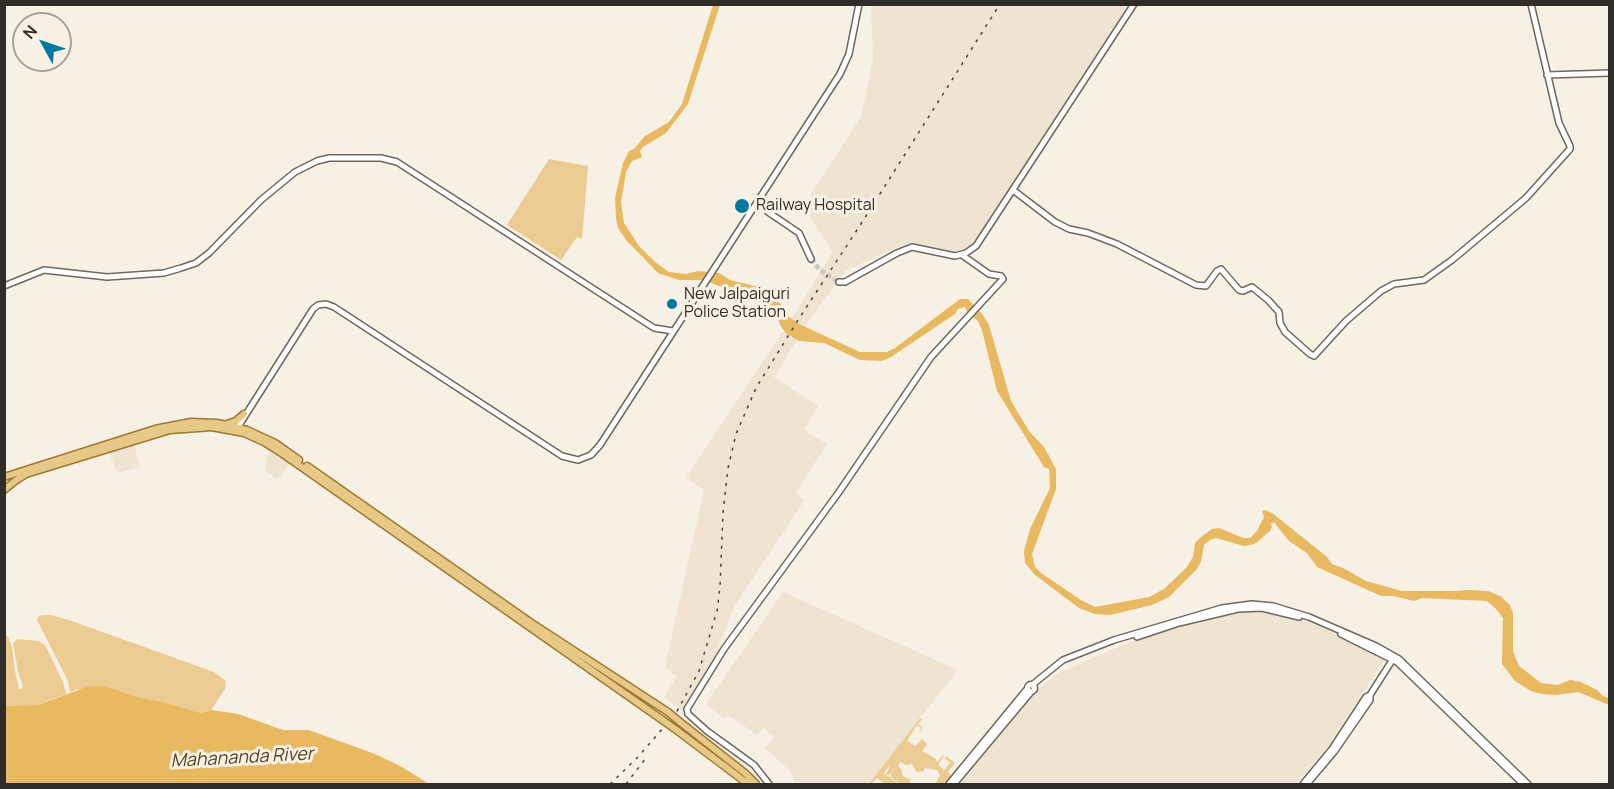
<!DOCTYPE html>
<style>
body{margin:0}
#map{position:relative;width:1614px;height:789px;overflow:hidden;background:#f7f0e4;font-family:Manrope,sans-serif}
canvas{display:block}
.frame{position:absolute;inset:0;border:6px solid #302d28;pointer-events:none}
.north{position:absolute;left:12px;top:12px;width:60px;height:60px;box-sizing:border-box;background:#f7f0e4;border:2px solid #a7a299;border-radius:50%;rotate:310deg;font-size:16px;font-weight:700;line-height:24px;text-align:center;color:#302d28}
.north::after{content:'';display:block;margin:auto;width:21px;height:27px;background:#0178a0;clip-path:polygon(50% 0,100% 100%,50% 72%,0 100%)}
</style>
<div id="map">
<canvas width="1614" height="789"></canvas>
<div class="frame"></div>
<div class="north">N</div>
</div>
<script>
const ctx = document.querySelector('canvas').getContext('2d');
ctx.lineJoin = 'round';
function paint(path, color) { ctx.fillStyle = color; ctx.fill(path, 'evenodd'); }
const toPath = rows => new Path2D(rows.map(r => 'M' + r).join(''));
function stroke(path, color, width, dash) { ctx.strokeStyle = color; ctx.lineWidth = width; ctx.lineCap = dash ? 'butt' : 'round'; ctx.setLineDash(dash || []); ctx.stroke(path); }
function write(font, color, halo, rows, align = 'center') {
  ctx.font = font + ' Manrope,sans-serif'; ctx.lineWidth = 6; ctx.setLineDash([]); ctx.textBaseline = 'middle'; ctx.strokeStyle = halo; ctx.fillStyle = color; for (const [text, x, y, turn = 0] of rows) {
    ctx.save(); ctx.translate(x, y); ctx.rotate((+turn || 0) * Math.PI / 180); ctx.textAlign = isNaN(turn) ? turn : align; if (halo) ctx.strokeText(text, 0, 0); ctx.fillText(text, 0, 0); ctx.restore();
  }
}
paint(toPath([
 [871,5,1128,5,978,236,965,251,950,253,909,242,845,271,807,324,774,377,818,406,804,430,827,444,796,492,804,501,734,607,715,657,682,711,664,697,677,677,665,667,704,490,686,478,794,315,833,251,810,218,811,194,861,117,873,60],
 [134,444,140,467,117,473,109,452],
 [272,450,291,463,282,473,282,478,278,477,277,479,266,471,266,459],
 [783,592,958,670,869,784,795,784,792,775,786,767,765,748,774,737,763,728,757,735,728,715,724,719,706,704],
 [1263,610,1289,616,1323,628,1386,658,1326,749,1296,784,959,784,1023,702,1056,674,1125,644,1208,617,1233,611]
]), '#efe3d2');
paint(toPath([
 [549,159,588,166,582,239,577,237,561,260,507,225],
 [42,615,51,615,69,620,214,672,226,681,225,689,211,710,201,713,160,701,77,689,70,692,68,681,37,620,38,617],
 [4,634,8,637,12,647,15,671,19,689,22,689,23,686,18,672,13,643,17,639,38,641,45,645,63,682,66,694,38,705,5,706],
 [920,718,922,719,918,724,923,728,919,734,921,728,917,725,907,741,915,746,922,739,927,744,922,751,936,759,937,762,943,755,944,756,938,765,944,770,950,763,945,758,946,756,955,763,948,772,952,776,945,784,935,784,940,775,937,770,925,768,924,771,917,772,912,764,906,765,900,762,898,766,902,770,902,775,908,779,911,778,909,784,900,784,890,776,894,769,889,775,886,774,891,764,884,773,899,784,885,784,877,778,871,784,869,784]
]), '#eccb93');
paint(toPath([
 [713,5,720,5,688,104,666,133,643,147,640,151,642,157,632,161,626,172,621,202,624,223,639,246,655,262,669,272,686,274,698,271,719,273,730,280,755,286,770,292,776,297,788,316,799,324,860,352,887,352,895,348,960,299,968,299,983,315,989,325,1011,401,1029,431,1044,447,1056,469,1056,489,1032,554,1035,567,1041,573,1081,600,1095,607,1149,597,1164,589,1186,568,1193,557,1195,543,1201,537,1212,529,1219,528,1243,538,1250,538,1257,531,1264,517,1262,511,1265,510,1272,513,1326,556,1332,564,1343,568,1366,581,1402,591,1455,591,1468,590,1488,591,1500,596,1510,605,1513,613,1513,651,1519,666,1541,683,1557,685,1570,680,1581,682,1597,690,1603,696,1609,698,1609,705,1578,692,1556,695,1542,694,1531,691,1515,681,1502,664,1503,618,1496,609,1487,601,1422,598,1414,601,1393,596,1381,596,1317,567,1307,553,1289,541,1274,522,1271,524,1272,527,1270,531,1256,543,1251,545,1244,546,1216,538,1210,540,1204,545,1201,562,1197,569,1169,597,1152,605,1110,615,1095,614,1079,608,1035,575,1025,563,1024,551,1030,529,1050,488,1049,469,1044,467,997,391,982,330,978,321,967,312,965,307,958,309,955,314,891,357,882,361,860,360,824,343,799,341,786,333,780,325,776,310,768,304,703,280,679,280,658,273,627,241,618,228,616,219,615,198,623,163,629,151,634,149,645,136,669,122,682,104],
 [89,686,104,686,140,698,160,701,201,713,211,710,238,714,283,730,309,730,375,754,402,767,429,784,5,784,5,706,38,705]
]), '#e8b960');
stroke(toPath([
 [811,259,820,270,839,282]
]), '#cfc9be', 5, [5, 2.5]);
const secondary = toPath([
 [1547,75,1610,73],
 [1013,190,1055,222,1069,229,1088,233,1117,244,1196,285,1206,286,1217,271,1221,269,1239,290,1243,291,1252,287,1268,300,1279,312,1280,323,1285,332,1310,354,1314,356,1346,321,1381,291,1394,284,1424,280,1452,260,1526,198,1570,149,1570,146,1559,123,1531,4],
 [760,197,768,212,799,233,811,259],
 [839,282,845,282,897,253,912,247,955,256,966,253,976,246,1134,4],
 [4,286,44,270,107,277,164,273,181,268,196,263,209,253,261,200,295,172,317,161,329,158,381,158,397,162,654,328,673,331],
 [236,430,313,309,318,305,326,304,334,307,562,456,578,460,591,455,600,445,840,74,849,54,859,4],
 [1341,634,1397,662,1523,784],
 [1137,637,1179,623,1238,609,1262,608,1299,617],
 '1027.5 688a3.5 3.5 0 1 1 7 0a3.5 3.5 0 1 1-7 0Z',
 [1032,685,1063,660,1114,640,1222,608,1252,604,1273,606,1309,617,1376,646,1399,659,1528,784],
 [1370,695,1393,659],
 [769,784,754,765,707,731,688,714,687,709,724,649,839,492,931,357,1003,279,1001,276,989,274,962,255],
 [949,784,1027,689],
 [954,784,1031,692],
 [1303,784,1332,749,1366,697,1370,695,1370,700,1334,752,1307,784]
]);
const primary = toPath([
 [227,424,236,421,244,414],
 [307,466,530,622,668,712],
 [4,477,155,429,191,422,217,423,247,430,275,443,299,460],
 [4,490,15,481,26,474,170,430,212,427,244,433,264,442,283,454,661,719],
 [680,722,745,773,756,784],
 [675,729,748,784]
]);
stroke(secondary, '#6e685d', 8);
stroke(primary, '#9d7a32', 9);
stroke(secondary, '#fff', 5);
stroke(primary, '#e8c887', 6);
stroke(toPath([
 [610,784,638,757,676,713,699,671,717,611,720,587,723,513,728,468,736,434,756,388,798,320,859,227,1000,4],
 [626,784,646,758]
]), '#47443e', 1.5, [3, 6]);
const primaryBridge = toPath([
 [668,712,680,722],
 [661,719,675,729]
]);
stroke(primaryBridge, '#9d7a32', 9, []);
stroke(primaryBridge, '#e8c887', 6);
for (const [x, y, r, color] of [
 [742,206,8,"#0178a0"],
 [672,304,6,"#0178a0"]
]) { const dot = new Path2D(); dot.arc(x, y, r, 0, 2 * Math.PI); ctx.fillStyle = color; ctx.fill(dot); stroke(dot, '#f7f0e4', 2); }
write('16px', '#302d28', '#f7f0e4', [
 ["Railway Hospital",756,206],
 ["New Jalpaiguri",684,295],
 ["Police Station",684,313]
], 'left');
write('italic 18px', '#56431d', '#f7f0e4', [
 ["Mahananda River",242,758,-3]
]);
</script>
